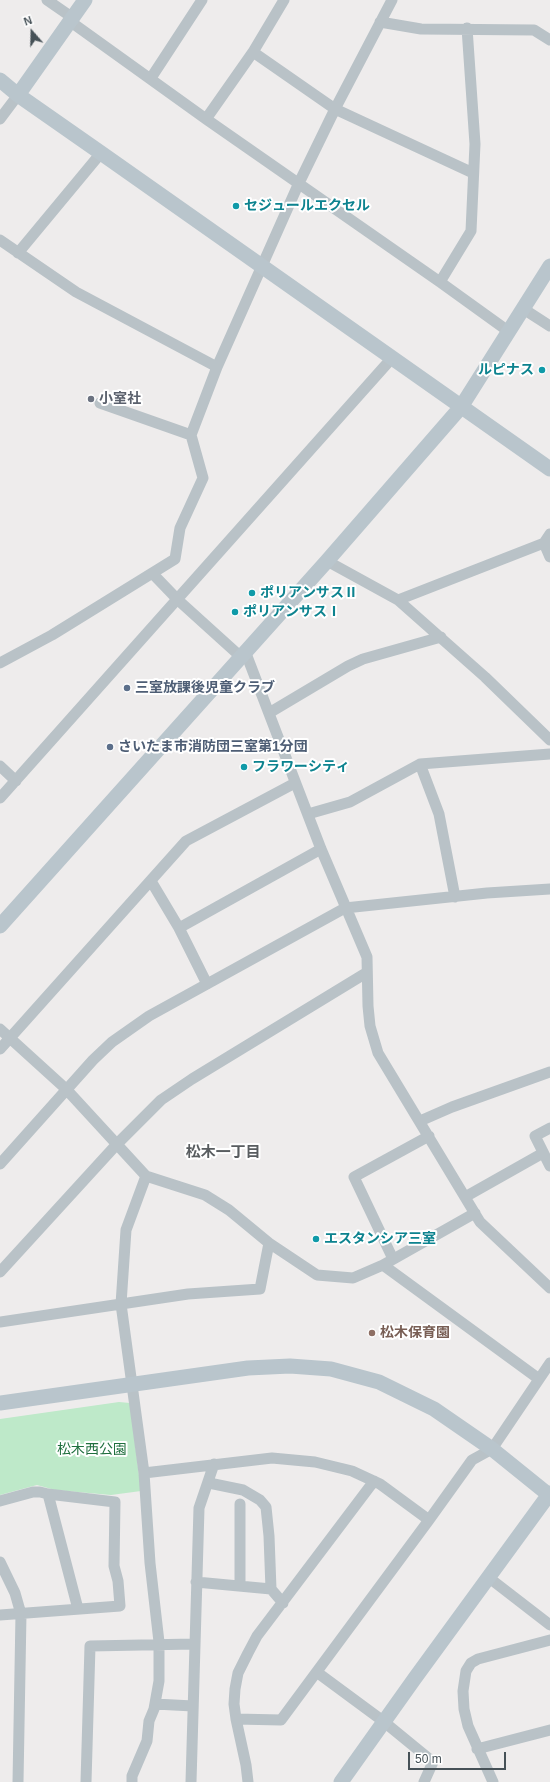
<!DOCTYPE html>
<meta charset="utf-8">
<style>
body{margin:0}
#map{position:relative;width:550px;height:1782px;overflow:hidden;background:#eeecec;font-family:Arial,sans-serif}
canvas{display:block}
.north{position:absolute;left:12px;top:12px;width:40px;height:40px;-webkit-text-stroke:3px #fff;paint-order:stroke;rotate:340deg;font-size:11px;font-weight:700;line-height:16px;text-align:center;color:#465157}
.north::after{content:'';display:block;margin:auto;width:14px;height:18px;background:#465157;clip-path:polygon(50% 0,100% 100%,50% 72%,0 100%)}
.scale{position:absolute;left:408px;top:1752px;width:98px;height:18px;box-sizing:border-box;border:2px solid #465157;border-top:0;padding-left:5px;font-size:12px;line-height:14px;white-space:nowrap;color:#465157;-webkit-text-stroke:3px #fff;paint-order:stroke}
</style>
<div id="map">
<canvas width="550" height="1782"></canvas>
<div class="north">N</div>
<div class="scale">50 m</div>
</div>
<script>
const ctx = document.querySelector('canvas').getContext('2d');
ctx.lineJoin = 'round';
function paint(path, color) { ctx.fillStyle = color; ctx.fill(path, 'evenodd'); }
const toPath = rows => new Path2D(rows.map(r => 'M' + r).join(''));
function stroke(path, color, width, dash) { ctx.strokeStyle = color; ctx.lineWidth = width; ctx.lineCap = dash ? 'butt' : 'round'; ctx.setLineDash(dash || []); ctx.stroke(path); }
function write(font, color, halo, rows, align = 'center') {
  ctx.font = font + ' Arial,"Noto Sans JP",sans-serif'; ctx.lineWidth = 4; ctx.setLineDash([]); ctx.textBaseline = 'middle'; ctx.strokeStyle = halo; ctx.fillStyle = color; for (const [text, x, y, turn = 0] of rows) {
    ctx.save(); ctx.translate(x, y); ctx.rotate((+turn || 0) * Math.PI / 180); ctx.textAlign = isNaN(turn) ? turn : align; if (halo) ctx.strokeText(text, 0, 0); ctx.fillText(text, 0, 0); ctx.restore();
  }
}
paint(toPath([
 [119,1402,130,1403,141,1491,111,1495,55,1490,37,1485,0,1495,0,1419]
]), '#bee9c9');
stroke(toPath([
 [47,0,73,18],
 [71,22,206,119,440,282,508,331],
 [380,22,421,29,534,30,550,40],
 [253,52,335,109,473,173],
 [151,78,202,0],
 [0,119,18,95],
 [206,119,253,52,284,0],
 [0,240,76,292,217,367],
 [18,253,101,153],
 [440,282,471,231,475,144,467,28],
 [522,308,550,326],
 [100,403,191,435],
 [544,543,550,557],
 [327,561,398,600,485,677,550,740],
 [152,573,178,600,241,657],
 [398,600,544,543,550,534],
 [245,651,321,849,367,957,368,1006,370,1026,378,1053,480,1222,550,1288],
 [0,663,52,635,175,559,180,528,203,478,191,435,217,367,298,185,335,109,392,0],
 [269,713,348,666,363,659,441,637],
 [420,764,439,814,455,897],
 [0,766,16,781],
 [0,798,392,358],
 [308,814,350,802,420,764,550,754],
 [151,881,179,928,207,984],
 [179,928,321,849],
 [0,1029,66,1089,146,1176,205,1195,229,1210,269,1243,317,1275,353,1278,383,1265,475,1213],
 [0,1049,186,841,295,783],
 [420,1121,452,1107,550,1072],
 [550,1128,535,1136,550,1166],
 [0,1164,93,1060,112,1042,149,1016,345,908,487,893,550,889],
 [465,1197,543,1153],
 [393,1259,354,1177,429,1136],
 [383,1265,539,1379],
 [0,1272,117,1144,161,1100,192,1079,366,973],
 [0,1322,188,1294,260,1289,269,1243],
 [144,1473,121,1304,126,1230,146,1176],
 [209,1483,243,1490,260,1500,266,1507,269,1536,271,1589],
 [48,1494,78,1609],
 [0,1501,33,1492,40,1492,48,1494,115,1502,114,1566,118,1581,120,1606,0,1615],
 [240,1504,240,1586],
 [0,1562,15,1593,21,1614,18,1782],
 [488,1577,550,1625],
 [196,1582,271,1589,283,1603],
 [318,1673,383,1721,433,1762,424,1782],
 [155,1704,193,1706],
 [236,1719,234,1704,235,1689,238,1673,248,1653,257,1636,374,1481],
 [477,1749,550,1730],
 [86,1782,90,1646,194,1644],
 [132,1782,132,1776,147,1741,149,1721,154,1709,159,1681,159,1642,150,1563,144,1473,272,1458,315,1462,352,1471,380,1484,429,1520],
 [191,1782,199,1508,214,1464],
 [248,1782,246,1765,236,1719,281,1720,429,1520,472,1460,492,1449,550,1363],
 [493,1782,468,1726,464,1709,463,1691,466,1671,471,1663,478,1659,550,1640]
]), '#b9c2c7', 11);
stroke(toPath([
 [0,80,18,95,101,153,550,469],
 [18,95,85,0],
 [0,926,327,561,461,407,550,266],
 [0,1403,248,1368,290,1366,331,1369,379,1382,434,1409,492,1449,549,1495],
 [341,1782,415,1678,550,1493]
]), '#b9c5cc', 15);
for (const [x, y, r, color] of [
 [236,206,4,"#0f9aa8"],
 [542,370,4,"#0f9aa8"],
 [91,399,4,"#6b7280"],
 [252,593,4,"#0f9aa8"],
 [235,612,4,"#0f9aa8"],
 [127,688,4,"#5c6f8a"],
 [110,747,4,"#5c6f8a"],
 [244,767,4,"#0f9aa8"],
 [316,1239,4,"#0f9aa8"],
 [372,1333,4,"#8d6e63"]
]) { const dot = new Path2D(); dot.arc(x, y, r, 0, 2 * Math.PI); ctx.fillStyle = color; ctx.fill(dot); stroke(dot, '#fff', 1.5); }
write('bold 14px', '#0d838f', '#fff', [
 ["セジュールエクセル",244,206],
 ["ルピナス",534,370,"right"],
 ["ポリアンサスⅡ",260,593],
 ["ポリアンサスⅠ",243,612],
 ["フラワーシティ",252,767],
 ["エスタンシア三室",324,1239]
], 'left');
write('bold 14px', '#5b616d', '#fff', [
 ["小室社",99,399]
], 'left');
write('bold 14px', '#4e5e75', '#fff', [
 ["三室放課後児童クラブ",135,688],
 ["さいたま市消防団三室第1分団",118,747]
], 'left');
write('bold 14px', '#785e54', '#fff', [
 ["松木保育園",380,1333]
], 'left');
write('14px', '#206f3e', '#fff', [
 ["松木西公園",92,1450]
]);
write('bold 15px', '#595d60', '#fff', [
 ["松木一丁目",223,1153]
]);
</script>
